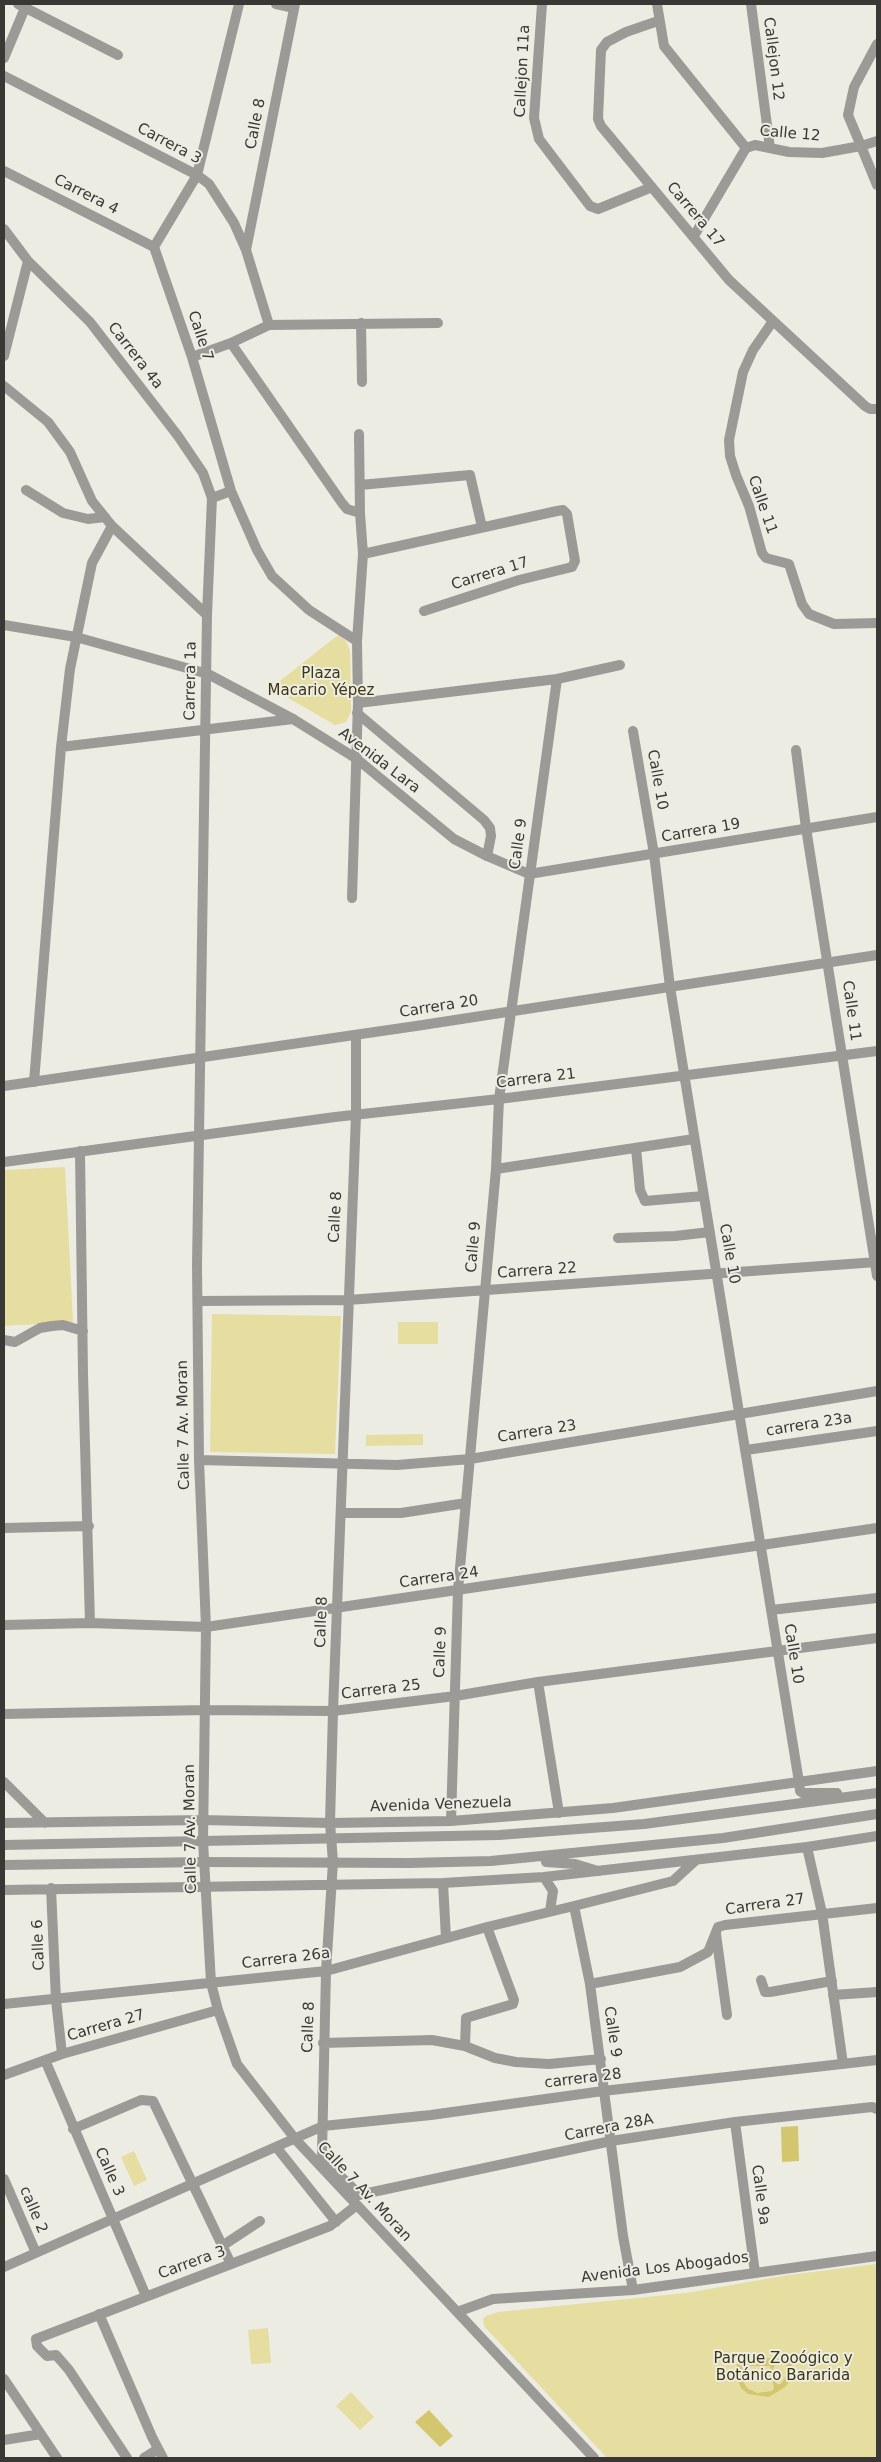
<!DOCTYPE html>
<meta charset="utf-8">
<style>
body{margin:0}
#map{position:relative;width:881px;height:2462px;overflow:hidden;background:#edece3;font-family:"DejaVu Sans",sans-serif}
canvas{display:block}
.frame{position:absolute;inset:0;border:5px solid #393835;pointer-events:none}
</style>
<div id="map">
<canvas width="881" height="2462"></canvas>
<div class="frame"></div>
</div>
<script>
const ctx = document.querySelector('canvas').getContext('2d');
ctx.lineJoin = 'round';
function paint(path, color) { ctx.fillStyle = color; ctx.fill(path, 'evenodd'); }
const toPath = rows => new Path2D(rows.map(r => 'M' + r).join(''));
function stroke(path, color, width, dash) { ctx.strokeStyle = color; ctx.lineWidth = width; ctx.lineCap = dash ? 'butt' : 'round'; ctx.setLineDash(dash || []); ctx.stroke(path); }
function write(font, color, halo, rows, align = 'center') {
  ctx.font = font + ' "DejaVu Sans",sans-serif'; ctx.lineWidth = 4; ctx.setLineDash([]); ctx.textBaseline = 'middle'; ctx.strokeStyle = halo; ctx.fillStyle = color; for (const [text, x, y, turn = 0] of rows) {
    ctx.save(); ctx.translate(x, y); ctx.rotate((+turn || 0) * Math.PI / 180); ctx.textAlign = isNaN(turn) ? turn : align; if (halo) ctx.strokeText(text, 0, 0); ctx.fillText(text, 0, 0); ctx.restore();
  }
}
paint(toPath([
 [338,635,346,641,350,651,351,712,346,722,335,725,271,688],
 [65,1167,73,1322,4,1326,4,1170],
 [212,1314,341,1316,335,1454,210,1452],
 [398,1322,438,1322,438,1344,398,1344],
 [423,1434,423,1445,366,1446,366,1435],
 [134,2151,147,2180,134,2186,121,2157],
 [877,2264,877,2458,607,2458,484,2326,483,2319,486,2316,498,2312,686,2293,788,2275],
 [268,2328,271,2363,251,2364,248,2330],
 [351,2392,374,2417,360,2430,336,2406]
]), '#e6dda0');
paint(toPath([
 [798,2126,799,2161,782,2162,781,2127],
 [764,2358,784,2359,790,2362,794,2369,794,2375,785,2387,769,2397,748,2394,741,2388,735,2372,737,2364,742,2360],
 [776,2363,784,2364,790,2369,781,2384,777,2384,774,2379,773,2369],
 [752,2366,770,2366,774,2388,772,2391,757,2393,747,2388,742,2380,743,2369],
 [429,2410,453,2436,440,2447,415,2422]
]), '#d4c66f');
stroke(toPath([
 [18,4,118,55],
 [239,4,197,175,154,247,192,357,231,491,257,550,272,576,309,610,357,641],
 [276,4,294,8],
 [542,4,534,118,539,139,590,206,598,209,652,187],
 [657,4,664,46,746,148],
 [751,4,770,148],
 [658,21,626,32,607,42,601,50,598,119,601,126,729,280,865,406,870,409,877,409],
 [877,44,854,87,848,115,861,146,877,141],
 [4,58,25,8],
 [4,76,197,175,209,184,234,223,246,250,269,325],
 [4,171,154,247],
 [4,229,28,261,90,322,178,436,203,473,212,498,231,491],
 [694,236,746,148,755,145,789,152,822,153,861,146,877,185],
 [246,250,295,4],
 [773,321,753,350,743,372,729,440,730,456,736,475,749,506,762,553,766,558,789,564,802,604,809,614,834,624,877,623],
 [361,323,362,382],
 [231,343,342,503,347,509,360,513],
 [4,356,28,261],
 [192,357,231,343,269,325,438,323],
 [4,386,48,422,70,452,92,501,112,526,207,615,197,1265,199,1460,206,1627,203,1841,211,1983,218,2010,237,2064,296,2140,594,2458],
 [360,485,470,475,482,527],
 [26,490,63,513,88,519,105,517],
 [363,554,557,511,563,510,567,514,575,561,572,567,519,580,424,611],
 [207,615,212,498],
 [358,703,557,679,620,665],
 [357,713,484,820,490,828,491,836,487,856],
 [633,731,654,854,670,987,799,1782],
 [61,747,293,719],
 [796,750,806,828,877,1276],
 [352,898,358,703,357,641,363,554,360,513,359,434],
 [356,1035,356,1115,333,1711,330,1823,333,1862,326,1971,322,2153,323,2159,360,2195],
 [34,1082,61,747,70,669,92,563,112,526],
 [636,1148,640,1190,645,1201,703,1196],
 [80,1151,83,1374,90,1623],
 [4,1162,335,1117,499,1099,877,1051],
 [496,1169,694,1139],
 [618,1238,675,1236,710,1232],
 [198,1301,348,1300,877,1262],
 [4,1340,15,1342,40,1328,52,1326,63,1325,83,1331],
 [746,1450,877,1431],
 [199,1460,397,1465,470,1459,877,1391],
 [341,1513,401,1513,466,1503],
 [4,1528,89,1526],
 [771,1610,877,1598],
 [4,1625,90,1623,206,1627,877,1528],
 [538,1682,559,1813],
 [4,1714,205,1710,333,1711,455,1696,538,1682,877,1638],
 [4,1782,45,1823],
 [451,1821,458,1590,496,1169,499,1099,557,679],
 [4,1823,203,1820,330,1823,451,1821,613,1808,877,1771],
 [807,1847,822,1913,843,2064],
 [544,1877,553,1891,550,1911],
 [443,1883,446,1938],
 [51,1888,56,2000,62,2054],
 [4,1890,443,1883,544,1877,807,1847,877,1836],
 [574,1906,673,1881,696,1860],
 [716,1934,727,2015],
 [761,1980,765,1992,770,1992,832,1981],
 [590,1984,680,1967,708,1952,718,1927,725,1925,877,1908],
 [833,1995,877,1992],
 [4,2004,326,1971,487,1927,574,1906,590,1984,623,2236,633,2290],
 [323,2043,432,2040,465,2046,495,2058,516,2062,549,2064,601,2059],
 [465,2046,466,2018,513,2004,514,2000,487,1927],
 [45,2060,146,2296],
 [4,2075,62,2054,218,2010],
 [735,2122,755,2273],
 [73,2129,141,2100,153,2101,231,2264],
 [277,2148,336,2222],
 [4,2179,36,2253],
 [354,2196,611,2141,735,2122,872,2107,877,2109],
 [222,2246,260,2221],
 [4,2267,323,2126,431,2115,603,2091,877,2060],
 [457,2312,493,2299,633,2290,877,2256],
 [99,2314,152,2437,163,2458],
 [4,2379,57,2458],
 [4,2440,41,2434],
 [127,2458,69,2370,56,2355,47,2356,37,2346,36,2339,330,2226,357,2205],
 [144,2458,158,2449]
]), '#9b9a97', 10);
stroke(toPath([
 [4,625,76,637,208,674,293,719,357,759,454,839,487,856,529,874,877,817],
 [4,1086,416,1026,877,955],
 [799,1782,800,1791,803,1793,837,1793],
 [4,1845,499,1835,644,1824,877,1793],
 [546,1862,575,1864,598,1871],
 [4,1865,205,1862,409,1863,491,1861,723,1838,877,1814]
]), '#9b9a97', 10);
write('15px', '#393835', '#edece3', [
 ["Callejon 12",773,59,83],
 ["Callejon 11a",523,71,-87],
 ["Calle 8",256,124,-79],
 ["Calle 12",790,134,5],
 ["Carrera 3",169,144,28],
 ["Carrera 4",86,195,27],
 ["Carrera 17",695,215,50],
 ["Calle 7",200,336,72],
 ["Carrera 4a",135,356,52],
 ["Calle 11",762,505,71],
 ["Carrera 17",490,574,-17],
 ["Carrera 1a",191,681,-89],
 ["Avenida Lara",379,761,37],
 ["Calle 10",657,780,80],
 ["Carrera 19",701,831,-10],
 ["Calle 9",519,844,-82],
 ["Carrera 20",439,1007,-9],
 ["Calle 11",851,1011,82],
 ["Carrera 21",536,1079,-7],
 ["Calle 8",336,1217,-87],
 ["Calle 9",474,1247,-85],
 ["Calle 10",729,1254,80],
 ["Carrera 22",537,1271,-4],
 ["Calle 7 Av. Moran",184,1425,-91],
 ["carrera 23a",809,1425,-9],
 ["Carrera 23",537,1432,-9],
 ["Carrera 24",439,1578,-8],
 ["Calle 8",322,1622,-88],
 ["Calle 9",441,1652,-88],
 ["Calle 10",793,1654,81],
 ["Carrera 25",381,1690,-7],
 ["Avenida Venezuela",441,1805,-2],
 ["Calle 7 Av. Moran",191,1829,-91],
 ["Carrera 27",765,1905,-8],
 ["Calle 6",39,1945,-92],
 ["Carrera 26a",286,1959,-7],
 ["Carrera 27",106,2026,-16],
 ["Calle 8",309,2027,-88],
 ["Calle 9",612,2032,82],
 ["carrera 28",583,2079,-7],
 ["Carrera 28A",609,2128,-11],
 ["Calle 3",109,2172,66],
 ["Calle 7 Av. Moran",364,2192,47],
 ["Calle 9a",760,2195,82],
 ["calle 2",33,2210,67],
 ["Carrera 3",192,2263,-20],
 ["Avenida Los Abogados",665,2268,-7]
]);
write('15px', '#3c3610', '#edece3', [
 ["Plaza",321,674],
 ["Macario Yépez",321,691],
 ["Parque Zooógico y",783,2359],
 ["Botánico Bararida",783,2376]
]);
</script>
